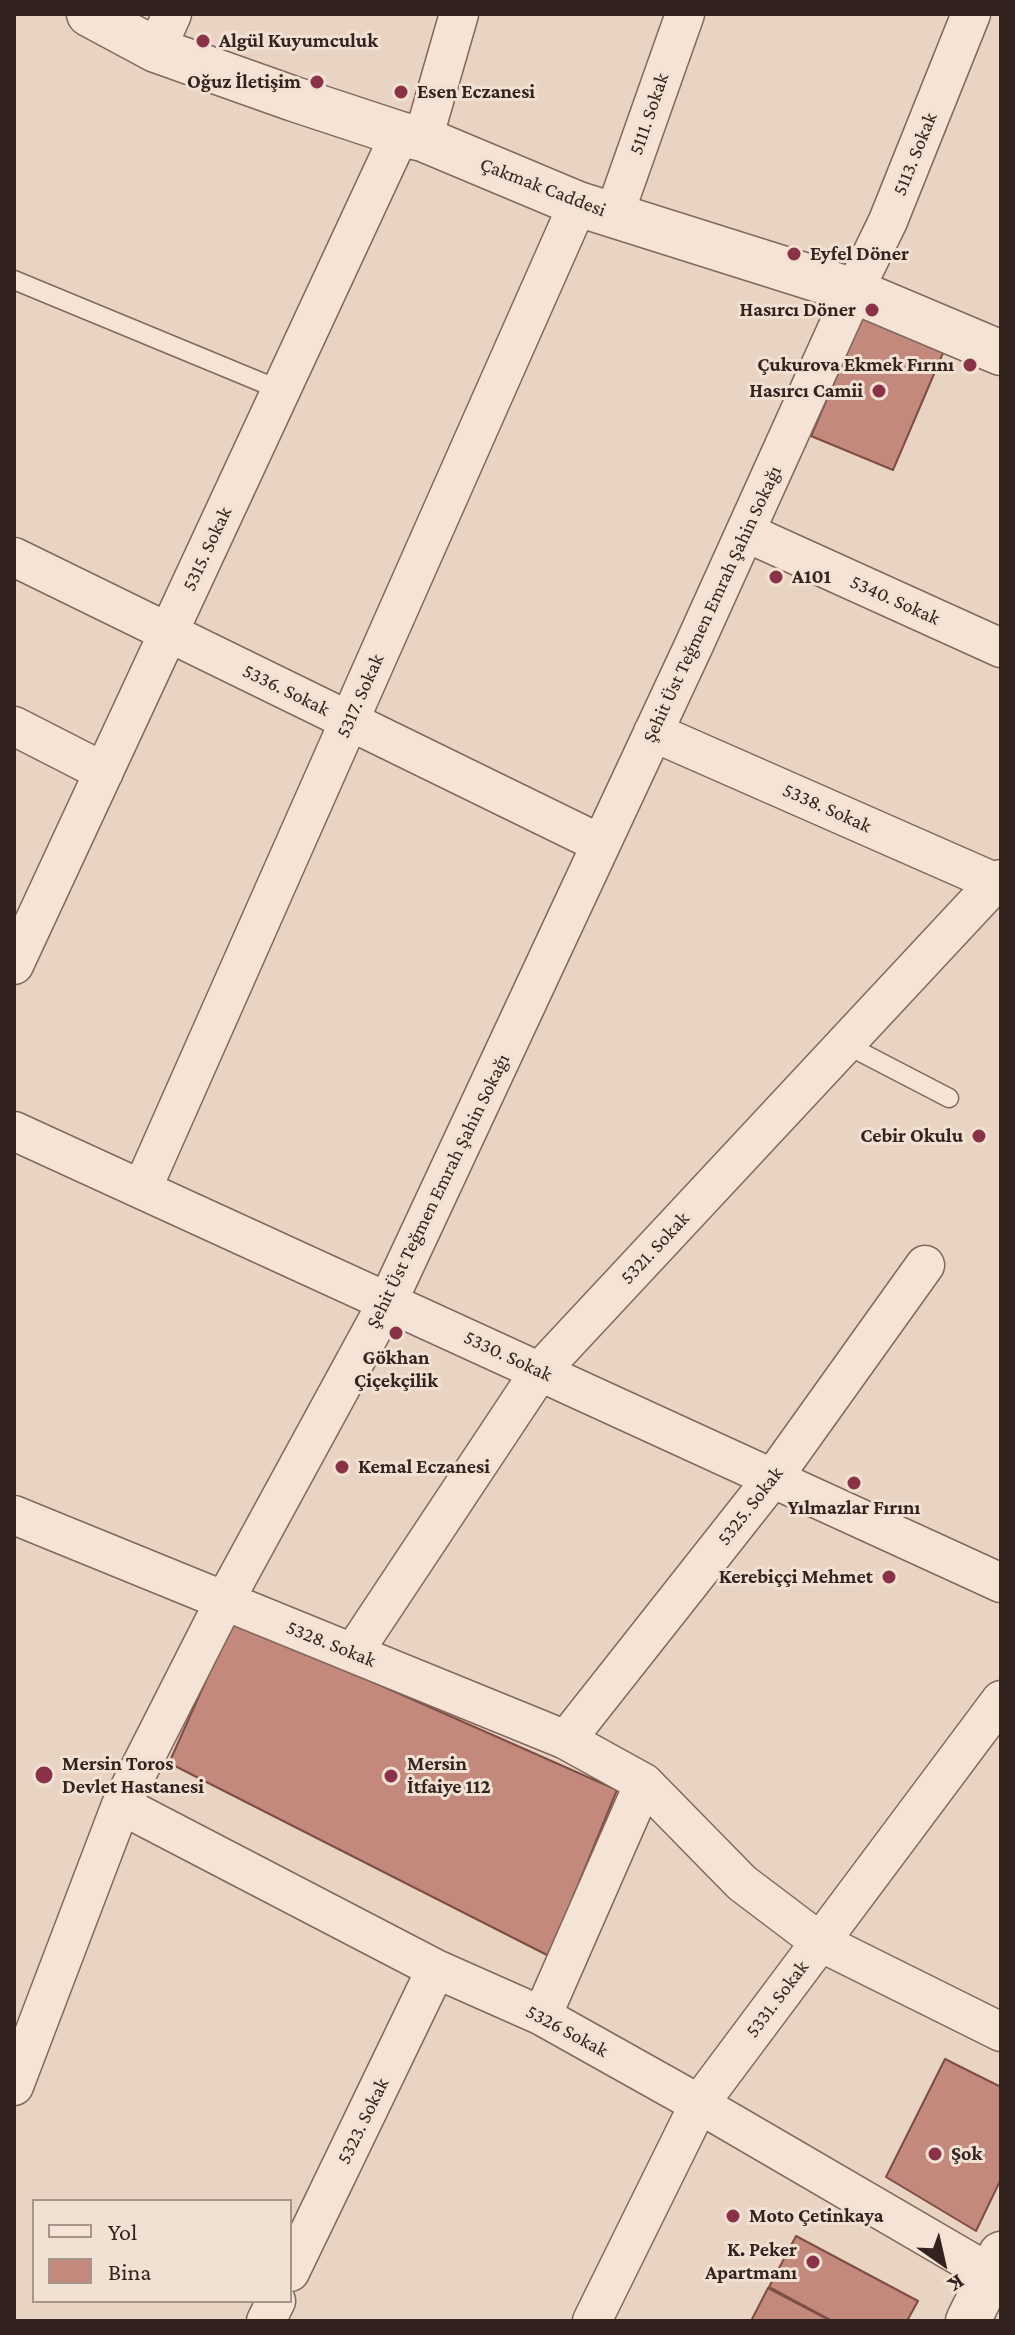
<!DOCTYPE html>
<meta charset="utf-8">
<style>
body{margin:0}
#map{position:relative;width:1015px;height:2335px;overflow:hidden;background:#e9d4c3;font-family:"Crimson Pro",serif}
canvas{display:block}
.frame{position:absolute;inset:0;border:16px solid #32231e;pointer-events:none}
.legend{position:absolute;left:32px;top:2199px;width:260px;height:104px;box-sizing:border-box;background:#f1e1d2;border:2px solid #a5958a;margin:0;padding:10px 14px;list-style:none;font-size:24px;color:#32231e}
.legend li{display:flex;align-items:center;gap:16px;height:40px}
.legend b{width:40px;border:2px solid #a5958a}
.north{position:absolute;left:903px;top:2223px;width:80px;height:80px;-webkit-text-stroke:6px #f1e1d2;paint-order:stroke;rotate:146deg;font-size:22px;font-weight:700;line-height:32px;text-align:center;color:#32231e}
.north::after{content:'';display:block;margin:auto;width:28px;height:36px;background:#32231e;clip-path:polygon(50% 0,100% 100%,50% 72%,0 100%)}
</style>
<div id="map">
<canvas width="1015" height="2335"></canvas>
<div class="frame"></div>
<ul class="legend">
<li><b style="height:10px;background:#f5e4d5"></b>Yol</li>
<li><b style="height:22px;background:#c3897d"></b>Bina</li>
</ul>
<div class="north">K</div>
</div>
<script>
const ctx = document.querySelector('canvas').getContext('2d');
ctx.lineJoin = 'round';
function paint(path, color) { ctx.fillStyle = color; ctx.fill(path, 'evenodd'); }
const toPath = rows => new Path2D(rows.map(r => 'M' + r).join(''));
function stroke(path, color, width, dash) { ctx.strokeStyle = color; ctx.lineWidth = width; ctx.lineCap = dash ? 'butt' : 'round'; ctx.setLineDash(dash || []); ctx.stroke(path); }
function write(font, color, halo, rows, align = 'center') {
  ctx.font = font + ' "Crimson Pro",serif'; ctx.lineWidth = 6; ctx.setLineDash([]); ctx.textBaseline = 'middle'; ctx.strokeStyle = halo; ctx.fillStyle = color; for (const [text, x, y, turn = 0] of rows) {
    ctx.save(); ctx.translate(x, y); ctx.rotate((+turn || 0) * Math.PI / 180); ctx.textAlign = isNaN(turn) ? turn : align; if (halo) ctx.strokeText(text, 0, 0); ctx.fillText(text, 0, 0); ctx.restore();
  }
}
const building = toPath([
 [865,311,946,346,893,470,811,436,865,311],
 [233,1620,617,1790,549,1956,169,1763,233,1620],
 [945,2059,1001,2087,1001,2179,976,2231,886,2177,945,2059],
 [796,2236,918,2301,907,2321,832,2321,769,2287,796,2236],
 [768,2288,831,2321,751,2321,768,2288]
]);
paint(building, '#c3897d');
stroke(building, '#7e4d44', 2);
const service = toPath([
 [14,280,280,390],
 [845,1044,949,1098]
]);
const minor = toPath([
 [156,50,172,14],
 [423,139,459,14],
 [614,215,685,14],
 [745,532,1001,648],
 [14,557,601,844],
 [14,726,104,772],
 [653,732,1001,885],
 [14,965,400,134],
 [14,1131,1001,1583],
 [142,1189,578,204],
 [14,1515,566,1740,644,1783,742,1883,820,1942,1001,2032],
 [353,1653,540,1371,996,882,1001,879],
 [566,1740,772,1479,925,1265],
 [121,1805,436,1969,542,2016,699,2104,1001,2280],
 [542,2016,644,1783],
 [14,2086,121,1805,225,1600,388,1301,694,645,854,291,888,221,971,14],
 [290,2272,436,1969],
 [266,2321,276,2301],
 [592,2321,699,2104,1001,1700]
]);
const tertiary = toPath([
 [89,14,156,50,294,99,400,134,423,139,578,204,854,291,1001,353],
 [968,2321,1001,2254]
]);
stroke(service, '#81675c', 21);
stroke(minor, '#81675c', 41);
stroke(tertiary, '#81675c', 47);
stroke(service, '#f5e4d5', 18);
stroke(minor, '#f5e4d5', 38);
stroke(tertiary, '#f5e4d5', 44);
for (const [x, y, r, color] of [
 [203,41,8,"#893248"],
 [317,82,8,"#893248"],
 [401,92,8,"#893248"],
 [794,254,8,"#893248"],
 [872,310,8,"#893248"],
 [970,365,8,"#893248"],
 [879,391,8,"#893248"],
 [776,577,8,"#893248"],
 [979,1136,8,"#893248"],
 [396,1333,8,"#893248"],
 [342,1467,8,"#893248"],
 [854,1483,8,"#893248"],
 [889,1577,8,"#893248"],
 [44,1775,10,"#893248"],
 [391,1776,8,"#893248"],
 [935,2154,8,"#893248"],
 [733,2216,8,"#893248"],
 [813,2262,8,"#893248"]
]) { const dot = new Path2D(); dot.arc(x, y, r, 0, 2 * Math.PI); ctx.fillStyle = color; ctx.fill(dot); stroke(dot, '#f1e1d2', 3); }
write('bold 20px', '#32231e', '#f1e1d2', [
 ["Algül Kuyumculuk",219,41],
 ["Oğuz İletişim",301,82,"right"],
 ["Esen Eczanesi",417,92],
 ["Eyfel Döner",810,254],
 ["Hasırcı Döner",856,310,"right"],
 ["Çukurova Ekmek Fırını",954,365,"right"],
 ["Hasırcı Camii",863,391,"right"],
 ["A101",792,577],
 ["Cebir Okulu",963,1136,"right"],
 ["Gökhan",396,1358,"center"],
 ["Çiçekçilik",396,1381,"center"],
 ["Kemal Eczanesi",358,1467],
 ["Yılmazlar Fırını",854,1508,"center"],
 ["Kerebiççi Mehmet",873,1577,"right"],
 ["Mersin Toros",62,1764],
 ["Devlet Hastanesi",62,1787],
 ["Mersin",407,1764],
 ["İtfaiye 112",407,1787],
 ["Şok",951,2154],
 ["Moto Çetinkaya",749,2216],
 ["K. Peker",797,2250,"right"],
 ["Apartmanı",797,2273,"right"]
], 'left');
write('20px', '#32231e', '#f1e1d2', [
 ["5111. Sokak",649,114,-71],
 ["5113. Sokak",915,154,-68],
 ["Çakmak Caddesi",543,187,21],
 ["5315. Sokak",207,549,-65],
 ["5340. Sokak",895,600,24],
 ["Şehit Üst Teğmen Emrah Şahin Sokağı",712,604,-65],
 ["5336. Sokak",286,690,26],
 ["5317. Sokak",360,696,-66],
 ["5338. Sokak",827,808,24],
 ["Şehit Üst Teğmen Emrah Şahin Sokağı",438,1191,-64],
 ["5321. Sokak",655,1248,-47],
 ["5330. Sokak",508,1356,25],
 ["5325. Sokak",750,1506,-52],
 ["5328. Sokak",331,1644,22],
 ["5331. Sokak",777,1999,-53],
 ["5326 Sokak",567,2031,28],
 ["5323. Sokak",363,2121,-64]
]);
</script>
